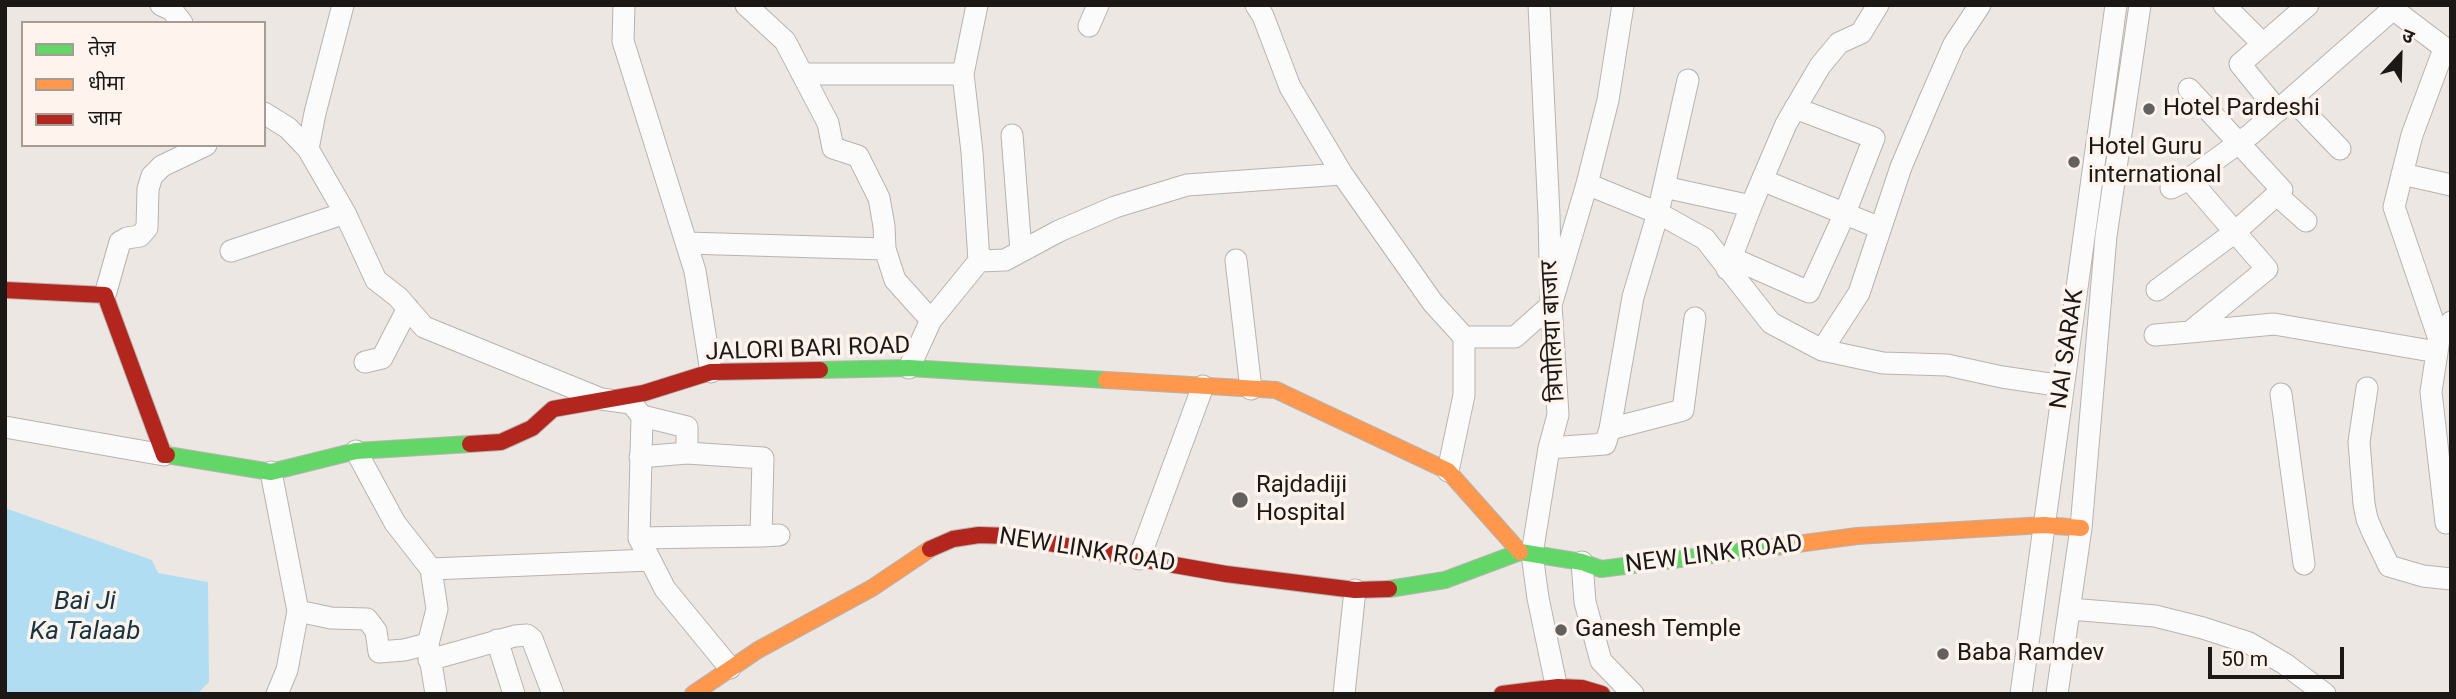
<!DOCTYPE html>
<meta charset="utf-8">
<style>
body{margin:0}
#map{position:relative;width:2456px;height:699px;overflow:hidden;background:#ede7e4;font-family:Roboto,"Noto Sans Devanagari",sans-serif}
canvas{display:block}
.frame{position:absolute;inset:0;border:7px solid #1b1816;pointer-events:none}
.legend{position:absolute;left:21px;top:21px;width:245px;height:126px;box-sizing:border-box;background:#fef4ed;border:2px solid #a39c97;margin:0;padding:9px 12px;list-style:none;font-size:21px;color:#1b1816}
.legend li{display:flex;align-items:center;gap:14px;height:35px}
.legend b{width:35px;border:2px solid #a39c97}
.north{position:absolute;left:2365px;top:21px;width:70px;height:70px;-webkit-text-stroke:5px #fef4ed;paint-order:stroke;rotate:22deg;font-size:19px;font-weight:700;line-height:28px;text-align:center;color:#1b1816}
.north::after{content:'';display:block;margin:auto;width:24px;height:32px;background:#1b1816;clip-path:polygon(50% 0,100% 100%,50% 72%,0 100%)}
.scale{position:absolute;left:2208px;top:647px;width:136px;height:32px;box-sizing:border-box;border:4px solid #1b1816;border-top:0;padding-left:9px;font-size:21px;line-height:24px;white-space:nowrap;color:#1b1816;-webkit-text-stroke:5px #fef4ed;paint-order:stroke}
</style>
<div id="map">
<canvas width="2456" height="699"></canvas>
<div class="frame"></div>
<ul class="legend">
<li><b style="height:9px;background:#63d668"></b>तेज़</li>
<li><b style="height:9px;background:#ff974d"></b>धीमा</li>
<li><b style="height:9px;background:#b3261e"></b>जाम</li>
</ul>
<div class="north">उ</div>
<div class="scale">50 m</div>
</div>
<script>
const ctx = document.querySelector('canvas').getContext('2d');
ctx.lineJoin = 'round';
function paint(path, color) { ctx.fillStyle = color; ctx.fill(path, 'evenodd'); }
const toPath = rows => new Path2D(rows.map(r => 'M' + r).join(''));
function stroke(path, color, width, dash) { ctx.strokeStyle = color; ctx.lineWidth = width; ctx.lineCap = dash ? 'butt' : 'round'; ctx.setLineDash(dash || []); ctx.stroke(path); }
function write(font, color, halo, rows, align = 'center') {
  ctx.font = font + ' Roboto,"Noto Sans Devanagari",sans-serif'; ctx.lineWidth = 7; ctx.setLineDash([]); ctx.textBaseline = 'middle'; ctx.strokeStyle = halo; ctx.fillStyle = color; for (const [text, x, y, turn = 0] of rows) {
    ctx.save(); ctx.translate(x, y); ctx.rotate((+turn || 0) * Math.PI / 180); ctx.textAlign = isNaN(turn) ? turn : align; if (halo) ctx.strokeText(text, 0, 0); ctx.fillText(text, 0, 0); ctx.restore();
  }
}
paint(toPath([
 [5,508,152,560,158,573,208,582,209,682,197,694,5,694]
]), '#b1ddf3');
const street = toPath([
 [161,5,172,10,182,23],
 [624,5,623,41,695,271,711,372],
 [746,5,785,41,828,123,833,148,858,156,879,198,884,226,885,249,895,280,931,320,909,368],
 [977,5,963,74,972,152,979,261],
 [1256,5,1263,16,1290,87,1342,174,1433,303,1464,337,1464,395,1448,471],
 [1539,5,1549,215,1551,305,1558,415,1549,448,1532,554,1538,598,1558,694],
 [2224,5,2263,44],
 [2392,5,2393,9,2451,53],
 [1089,26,1098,5],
 [802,74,963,74],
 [2292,99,2340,149],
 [2278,111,2240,64,2308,5],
 [264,113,288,128,308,149,345,213,376,280,398,297,424,327,601,399,631,403,642,416,687,427,687,453,640,457],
 [1012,135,1021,251],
 [308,149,315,113,343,5],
 [2402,174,2451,185],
 [1762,180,1880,228],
 [1587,184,1658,213,1705,239,1771,323,1822,350,1883,363,1947,365,2002,377,2063,386],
 [1664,187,1751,206],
 [2171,188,2189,179,2251,134,2393,9],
 [2278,196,2306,221],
 [687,243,885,249],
 [231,251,345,213],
 [1732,258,1809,292,1845,213,1874,138,1795,108],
 [1236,260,1251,389],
 [1727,269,1751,206,1786,124,1820,66,1839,43,1861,33,1878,5],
 [2157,290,2235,232,2282,190,2189,89],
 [105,295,120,242,127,238,140,236,147,228,148,189,152,176,162,166,206,145],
 [931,320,979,261,1005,260,1059,231,1115,207,1187,185,1342,174],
 [2190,332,2274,324,2437,352],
 [2155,335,2190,332,2267,269,2189,179],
 [1464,337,1515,337,1551,305,1587,184,1608,100,1623,5],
 [2439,339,2394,207,2412,135,2444,49],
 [1822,350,1859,293,1901,167,1929,101,1954,44,1980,5],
 [365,362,382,358,408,308],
 [2367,388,2359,442,2364,504,2367,519,2373,533,2389,566,2423,576,2451,579],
 [2281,394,2304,564],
 [642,416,639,538,665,589,730,668],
 [5,427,164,455],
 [1610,429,1683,410,1695,318],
 [1549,448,1605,444,1610,429,1633,297,1658,213,1688,80],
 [356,451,395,523,431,569,437,609,428,644,436,694],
 [687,453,763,458,761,536,779,535],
 [271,472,298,611,331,618,367,619,376,631,379,652,404,650,428,644],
 [2446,523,2431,392,2439,339,2451,322],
 [639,538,761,536],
 [1139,559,1203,386],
 [1582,562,1585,602,1601,661,1633,694],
 [431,569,650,560],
 [2070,609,2155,616,2203,628,2249,643,2285,664,2325,694],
 [497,640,514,694],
 [429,660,515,636,527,635,532,639,553,694],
 [277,694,287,670,298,611],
 [1344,694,1355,590],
 [2021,694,2116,5],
 [2057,694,2081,528,2106,236,2140,5]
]);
const fast = toPath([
 [820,370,909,368,1106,380],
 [167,455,271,472,356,451,470,444],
 [1389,589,1445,580,1520,552,1582,562,1601,569,1782,546]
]);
const slow = toPath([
 [1106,380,1276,390,1448,471,1520,552],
 [1782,546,1857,536,2044,525,2081,528],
 [693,694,758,650,872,588,930,549]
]);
const jam = toPath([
 [5,290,105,295,164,455,167,455],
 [470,444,501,442,532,428,553,409,644,393,711,372,820,370],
 [930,549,953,539,979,535,1009,536,1226,574,1355,590,1389,589],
 [1502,694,1558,687,1582,688,1602,694]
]);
stroke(street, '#b7b3b0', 23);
stroke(fast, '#b7b3b0', 18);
stroke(slow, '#b7b3b0', 18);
stroke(jam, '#b7b3b0', 18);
stroke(street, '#fcfbfb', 21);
stroke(fast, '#63d668', 16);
stroke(slow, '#ff974d', 16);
stroke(jam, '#b3261e', 16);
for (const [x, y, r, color] of [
 [2149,109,7,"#64605e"],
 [2074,162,7,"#64605e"],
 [1240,500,9,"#64605e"],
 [1561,630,7,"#64605e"],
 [1943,654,7,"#64605e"]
]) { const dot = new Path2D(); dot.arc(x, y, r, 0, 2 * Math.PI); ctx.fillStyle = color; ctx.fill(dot); stroke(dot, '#fef4ed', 2.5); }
write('24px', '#1b1816', '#fef4ed', [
 ["Hotel Pardeshi",2163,109],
 ["Hotel Guru",2088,148],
 ["international",2088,176],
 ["Rajdadiji",1256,486],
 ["Hospital",1256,514],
 ["Ganesh Temple",1575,630],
 ["Baba Ramdev",1957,654]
], 'left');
write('24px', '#1b1816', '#fef4ed', [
 ["त्रिपोलिया बाजार",1554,331,-93],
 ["NAI SARAK",2068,349,-82],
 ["JALORI BARI ROAD",808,350,-2],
 ["NEW LINK ROAD",1087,551,9],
 ["NEW LINK ROAD",1714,555,-7]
]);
write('italic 26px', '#163542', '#fef4ed', [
 ["Bai Ji",85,602],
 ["Ka Talaab",85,632]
]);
</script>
